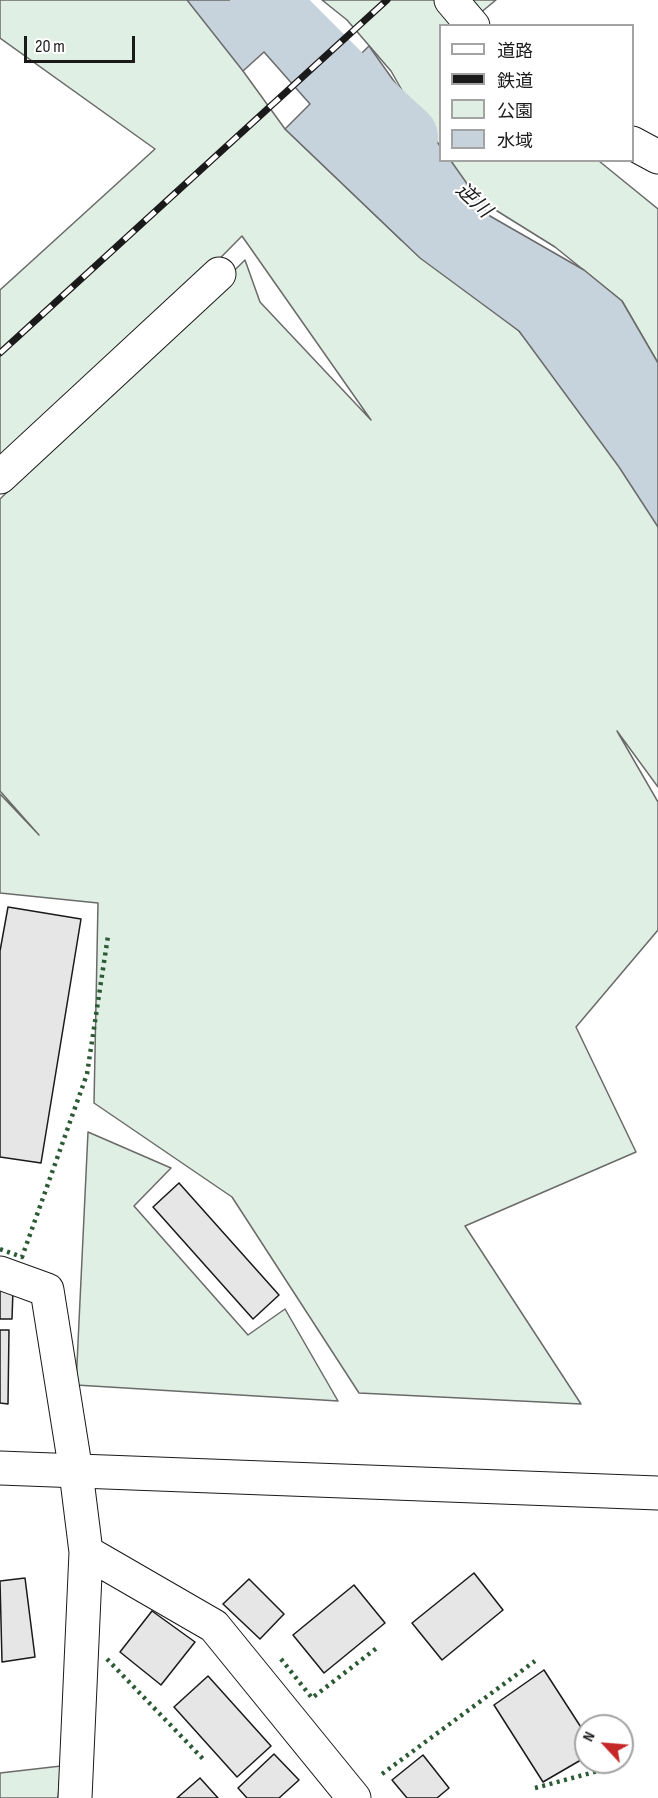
<!DOCTYPE html>
<meta charset="utf-8">
<style>
body{margin:0}
#map{position:relative;width:658px;height:1798px;overflow:hidden;background:#fff;font-family:"Sofia Sans Condensed","Noto Sans JP",sans-serif}
canvas{display:block}
.legend{position:absolute;left:439px;top:24px;width:195px;height:138px;box-sizing:border-box;background:#fff;border:2px solid #a3a3a3;margin:0;padding:8px 10px;list-style:none;font-size:18px;color:#1a1a1a}
.legend li{display:flex;align-items:center;gap:12px;height:30px}
.legend b{width:30px;border:2px solid #a3a3a3}
.north{position:absolute;left:574px;top:1714px;width:60px;height:60px;box-sizing:border-box;background:#fff;border:2px solid #a3a3a3;border-radius:50%;rotate:296deg;font-size:16px;font-weight:700;line-height:24px;text-align:center;color:#1a1a1a}
.north::after{content:'';display:block;margin:auto;width:21px;height:27px;background:#c62828;clip-path:polygon(50% 0,100% 100%,50% 72%,0 100%)}
.scale{position:absolute;left:24px;top:36px;width:111px;height:27px;box-sizing:border-box;border:3px solid #1a1a1a;border-top:0;padding-left:8px;font-size:18px;line-height:21px;white-space:nowrap;color:#1a1a1a;-webkit-text-stroke:4px #fff;paint-order:stroke}
</style>
<div id="map">
<canvas width="658" height="1798"></canvas>
<ul class="legend">
<li><b style="height:8px;background:#fff"></b>道路</li>
<li><b style="height:8px;background:#1a1a1a"></b>鉄道</li>
<li><b style="height:16px;background:#e0efe3"></b>公園</li>
<li><b style="height:16px;background:#c6d2dc"></b>水域</li>
</ul>
<div class="north">N</div>
<div class="scale">20 m</div>
</div>
<script>
const ctx = document.querySelector('canvas').getContext('2d');
ctx.lineJoin = 'round';
function paint(path, color) { ctx.fillStyle = color; ctx.fill(path, 'evenodd'); }
const toPath = rows => new Path2D(rows.map(r => 'M' + r).join(''));
function stroke(path, color, width, dash) { ctx.strokeStyle = color; ctx.lineWidth = width; ctx.lineCap = dash ? 'butt' : 'round'; ctx.setLineDash(dash || []); ctx.stroke(path); }
function write(font, color, halo, rows, align = 'center') {
  ctx.font = font + ' "Sofia Sans Condensed","Noto Sans JP",sans-serif'; ctx.lineWidth = 4.5; ctx.setLineDash([]); ctx.textBaseline = 'middle'; ctx.strokeStyle = halo; ctx.fillStyle = color; for (const [text, x, y, turn = 0] of rows) {
    ctx.save(); ctx.translate(x, y); ctx.rotate((+turn || 0) * Math.PI / 180); ctx.textAlign = isNaN(turn) ? turn : align; if (halo) ctx.strokeText(text, 0, 0); ctx.fillText(text, 0, 0); ctx.restore();
  }
}
const green = toPath([
 [0,0,188,0,244,67,243,71,285,129,401,240,519,331,658,500,658,787,617,731,658,802,658,930,576,1027,636,1152,465,1226,581,1404,359,1393,232,1197,94,1103,98,903,0,893,0,794,39,835,0,791,0,499,245,260,260,302,371,420,242,236,139,340,0,468,0,290,155,149,0,38,0,0],
 [322,0,496,0,479,14,471,25,440,26,440,157,391,71,347,20,322,0],
 [443,161,599,161,658,209,658,363,622,301,555,247,457,186,443,161],
 [88,1132,171,1168,134,1206,248,1335,285,1309,338,1401,76,1385,88,1132],
 [61,1766,58,1798,0,1798,0,1773,61,1766]
]);
paint(green, '#e0efe3');
stroke(green, '#6a6a6a', 1.5);
const water = toPath([
 [187,0,309,0,285,31,329,85,369,46,440,146,440,160,451,161,490,216,584,270,622,301,658,363,658,527,619,467,519,331,420,258,285,129,310,104,264,52,243,71,187,0]
]);
paint(water, '#c6d2dc');
stroke(water, '#6a6a6a', 1.5);
stroke(toPath([
 [263,0,341,78,405,137]
]), '#c6d2dc', 66);
const building = toPath([
 [8,907,81,919,41,1163,0,1157,0,951,8,907],
 [179,1183,279,1295,253,1319,153,1207,179,1183],
 [0,1290,13,1290,12,1319,0,1319,0,1290],
 [0,1330,9,1330,8,1404,0,1403,0,1330],
 [474,1573,503,1610,442,1660,412,1623,474,1573],
 [25,1578,35,1657,2,1662,0,1581,25,1578],
 [249,1579,284,1614,260,1639,223,1604,249,1579],
 [354,1585,385,1623,324,1673,293,1635,354,1585],
 [152,1611,195,1642,161,1685,120,1652,152,1611],
 [544,1670,586,1735,586,1757,543,1782,494,1705,544,1670],
 [208,1676,271,1746,237,1777,174,1707,208,1676],
 [274,1754,299,1780,279,1798,247,1798,238,1788,274,1754],
 [423,1755,449,1788,437,1798,407,1798,392,1780,423,1755],
 [200,1778,218,1798,177,1798,200,1778]
]);
paint(building, '#e6e6e6');
stroke(building, '#1a1a1a', 1.5);
const minor = toPath([
 [451,0,473,26],
 [632,143,658,157],
 [0,477,219,274],
 [0,1273,47,1290,76,1472,86,1552,75,1798],
 [86,1552,214,1626,354,1798]
]);
const tertiary = toPath([
 [0,1468,658,1493]
]);
stroke(minor, '#1a1a1a', 35);
stroke(tertiary, '#1a1a1a', 35);
stroke(minor, '#fff', 33);
stroke(tertiary, '#fff', 33);
const rail = toPath([
 [0,353,387,0]
]);
stroke(rail, '#1a1a1a', 7);
stroke(rail, '#fff', 4.5, [14]);
stroke(toPath([
 [0,1249,22,1257,87,1074,108,936],
 [107,1659,205,1761],
 [281,1659,312,1698,378,1647],
 [382,1774,535,1661],
 [535,1788,602,1770]
]), '#2b5a34', 4.5, [3, 4.5]);
write('italic 20px', '#1a1a1a', '#fff', [
 ["逆川",473,201,43]
]);
</script>
